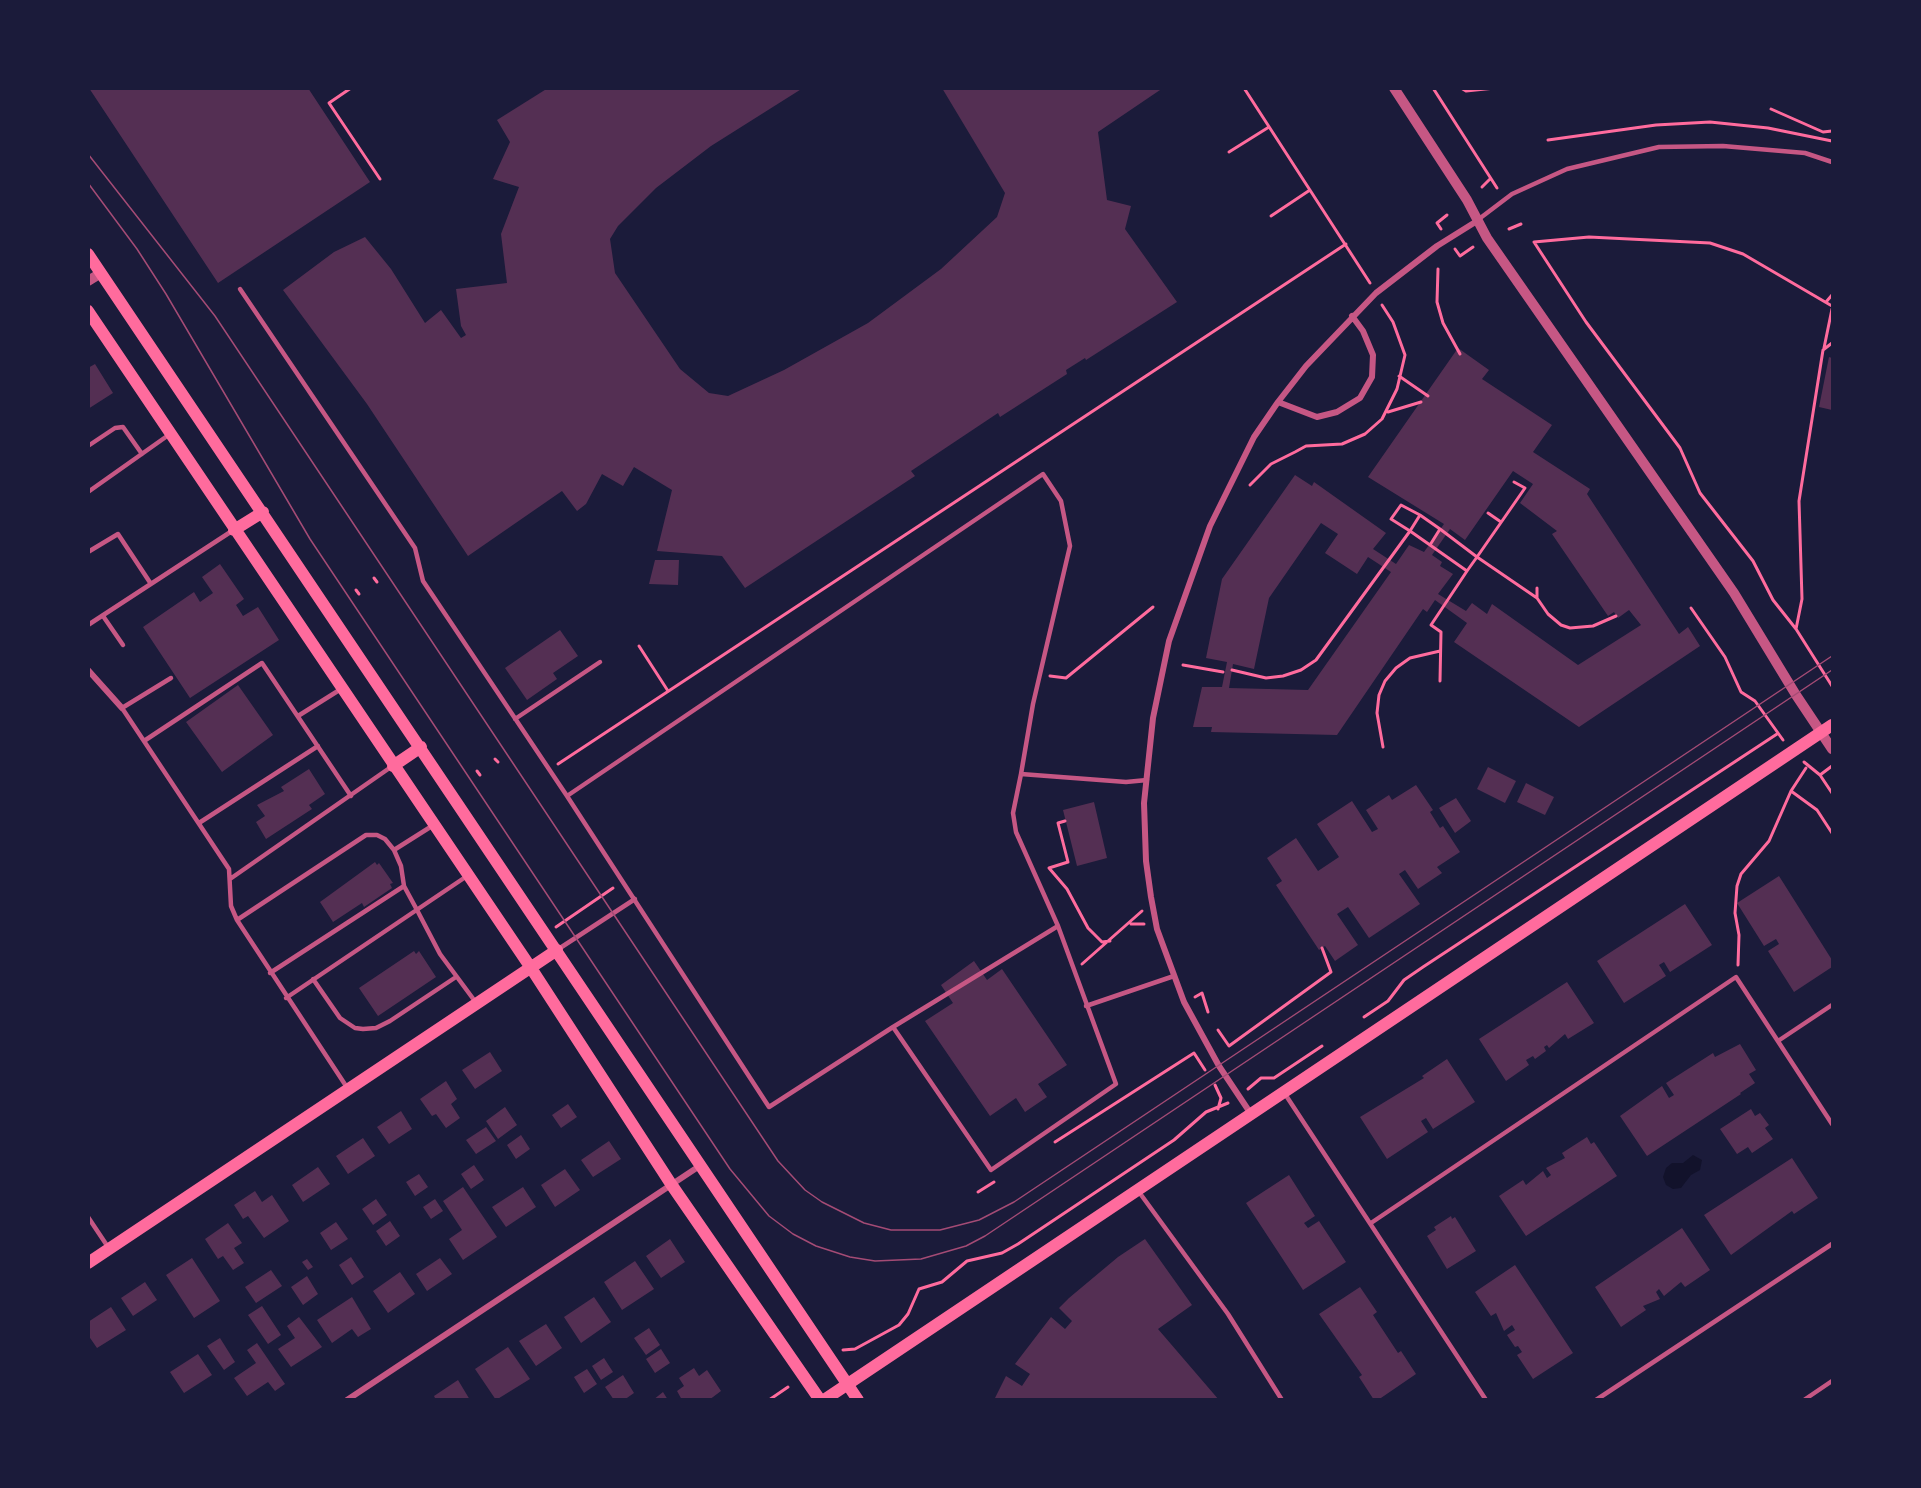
<!DOCTYPE html>
<style>
body{margin:0}
#map{position:relative;width:1921px;height:1488px;overflow:hidden;background:#1b1b3a;font-family:"Asap Condensed",sans-serif}
canvas{display:block}
.frame{position:absolute;inset:0;border:90px solid #1b1b3a;pointer-events:none}
</style>
<div id="map">
<canvas width="1921" height="1488"></canvas>
<div class="frame"></div>
</div>
<script>
const ctx = document.querySelector('canvas').getContext('2d');
ctx.lineJoin = 'round';
function paint(path, color) { ctx.fillStyle = color; ctx.fill(path, 'evenodd'); }
const toPath = rows => new Path2D(rows.map(r => 'M' + r).join(''));
function stroke(path, color, width, dash) { ctx.strokeStyle = color; ctx.lineWidth = width; ctx.lineCap = dash ? 'butt' : 'round'; ctx.setLineDash(dash || []); ctx.stroke(path); }
paint(toPath([
 [1693,1155,1702,1160,1700,1170,1691,1175,1681,1188,1673,1189,1666,1185,1663,1177,1666,1168,1672,1163,1683,1163]
]), '#12122b');
paint(toPath([
 [89,88,308,88,370,182,218,283],
 [548,88,803,88,711,146,656,188,618,226,610,239,615,273,680,369,709,393,728,396,784,370,868,323,941,269,997,217,1005,193,942,88,1163,88,1098,132,1107,200,1131,206,1125,229,1177,302,1086,360,1085,358,1066,370,1067,374,1000,417,998,413,911,471,915,476,745,588,722,556,657,551,672,490,634,467,623,486,602,474,586,504,577,511,562,491,468,556,367,404,283,290,334,252,365,237,391,269,425,323,441,310,461,338,466,335,461,326,456,289,507,283,501,234,519,187,493,179,510,142,497,120],
 [1458,348,1489,370,1482,379,1552,425,1533,452,1590,489,1587,494,1679,634,1688,627,1700,646,1579,727,1454,642,1467,623,1435,600,1427,612,1423,609,1337,735,1211,732,1212,727,1193,727,1202,687,1222,687,1227,662,1206,658,1222,579,1295,475,1312,486,1314,482,1386,533,1373,549,1396,564,1409,545,1424,552,1444,524,1368,477],
 [1513,471,1533,484,1520,503,1557,531,1552,534,1608,616,1614,612,1618,618,1629,610,1641,625,1578,665,1492,604,1487,614,1472,603,1466,611,1438,594,1453,574,1440,566,1442,562,1432,555,1450,529,1465,540],
 [1321,523,1338,534,1325,553,1357,574,1368,557,1391,572,1308,690,1229,688,1233,664,1254,669,1269,598],
 [1829,357,1832,358,1832,410,1819,407],
 [95,364,113,393,88,409,88,368],
 [655,560,679,560,678,585,649,584],
 [220,564,244,599,236,605,243,616,258,607,279,640,190,698,143,627,194,592,200,602,213,593,202,577],
 [560,630,578,656,553,673,557,679,527,700,505,668],
 [238,685,273,735,222,772,186,722],
 [1488,767,1516,781,1505,803,1477,789],
 [309,769,325,794,309,805,312,809,266,839,256,822,265,816,257,805,284,791,281,787],
 [1526,783,1554,797,1545,815,1517,802],
 [1416,785,1433,810,1430,812,1440,828,1443,826,1460,852,1437,867,1442,873,1418,889,1405,870,1399,874,1420,904,1369,938,1348,907,1337,914,1358,945,1335,961,1325,946,1319,950,1276,885,1282,881,1267,858,1296,838,1318,871,1339,857,1317,824,1352,801,1372,832,1378,829,1366,810,1389,795,1392,800],
 [1456,798,1471,821,1455,833,1439,808],
 [1094,802,1107,858,1077,866,1063,810],
 [375,862,377,865,379,863,393,883,390,884,392,888,364,907,362,903,333,922,320,902],
 [1779,876,1832,960,1832,967,1794,992,1768,951,1779,944,1776,939,1764,946,1737,903],
 [1685,904,1712,945,1670,972,1664,962,1659,965,1666,976,1624,1003,1597,961],
 [414,951,416,954,419,951,436,977,378,1016,359,988],
 [974,961,987,980,1002,969,1067,1065,1038,1084,1047,1097,1025,1112,1016,1098,990,1116,925,1021,953,1003,941,985],
 [1567,982,1594,1023,1568,1039,1565,1034,1549,1048,1547,1045,1544,1047,1546,1051,1535,1059,1533,1056,1526,1060,1529,1065,1506,1081,1479,1039],
 [1740,1044,1756,1070,1749,1074,1755,1083,1740,1093,1741,1094,1647,1156,1620,1116,1662,1086,1669,1098,1674,1095,1666,1083,1713,1053,1715,1057],
 [490,1052,502,1071,475,1089,462,1070],
 [1447,1059,1475,1102,1433,1129,1426,1118,1421,1121,1428,1132,1387,1159,1360,1117,1424,1078,1422,1076],
 [446,1081,457,1099,451,1104,460,1118,446,1128,436,1114,432,1116,420,1099],
 [568,1104,577,1117,561,1128,552,1115],
 [505,1107,517,1125,498,1139,486,1121],
 [1751,1109,1755,1116,1760,1113,1769,1125,1765,1128,1773,1139,1752,1153,1748,1147,1737,1154,1720,1129],
 [401,1111,412,1129,389,1144,377,1127],
 [486,1127,496,1141,476,1154,466,1140],
 [521,1135,530,1149,516,1159,507,1145],
 [1587,1137,1591,1144,1594,1142,1617,1176,1526,1236,1499,1196,1523,1180,1526,1185,1543,1171,1547,1178,1551,1175,1546,1168,1565,1158,1562,1153],
 [363,1138,375,1156,348,1174,336,1156],
 [609,1141,621,1159,593,1177,581,1160],
 [1792,1158,1818,1198,1794,1214,1792,1211,1731,1255,1704,1215],
 [474,1165,484,1180,471,1189,461,1174],
 [318,1167,330,1184,303,1202,292,1185],
 [565,1169,580,1190,555,1207,541,1185],
 [419,1174,428,1187,415,1196,406,1182],
 [1289,1175,1315,1216,1304,1223,1308,1228,1319,1221,1346,1262,1303,1290,1246,1203],
 [463,1187,497,1237,463,1260,449,1239,462,1230,443,1201],
 [523,1187,536,1207,506,1227,492,1207],
 [255,1191,262,1202,272,1195,289,1221,264,1238,248,1216,243,1219,234,1205],
 [376,1199,387,1215,373,1225,362,1209],
 [435,1199,443,1211,431,1219,423,1207],
 [1451,1216,1452,1219,1455,1217,1476,1251,1447,1269,1427,1236,1436,1230,1434,1227],
 [390,1221,400,1236,386,1246,376,1231],
 [336,1222,348,1239,331,1250,320,1233],
 [228,1223,242,1243,234,1248,244,1263,233,1270,223,1256,218,1259,205,1239],
 [1682,1228,1710,1270,1685,1287,1681,1282,1664,1296,1659,1289,1656,1292,1660,1299,1643,1306,1646,1310,1621,1327,1595,1287],
 [670,1239,685,1262,661,1278,646,1256],
 [1145,1239,1192,1305,1158,1329,1219,1400,994,1400,1006,1376,1022,1386,1030,1374,1015,1364,1051,1317,1065,1329,1072,1321,1059,1308,1069,1298,1118,1257],
 [351,1257,364,1277,352,1285,339,1265],
 [192,1258,220,1301,194,1318,166,1275],
 [440,1258,452,1274,427,1291,416,1274],
 [307,1259,313,1267,308,1270,302,1262],
 [635,1261,654,1289,622,1310,604,1282],
 [1515,1265,1573,1353,1533,1379,1517,1355,1522,1352,1518,1346,1515,1347,1507,1335,1515,1330,1512,1325,1504,1331,1496,1313,1491,1316,1475,1292],
 [271,1270,282,1286,256,1303,245,1287],
 [400,1272,415,1294,388,1313,373,1291],
 [307,1276,318,1294,303,1305,291,1287],
 [145,1282,157,1300,133,1316,121,1298],
 [1360,1287,1377,1312,1373,1315,1398,1353,1401,1351,1416,1374,1378,1400,1374,1400,1359,1377,1362,1375,1319,1314],
 [352,1297,371,1329,358,1337,352,1329,332,1343,317,1320],
 [594,1297,611,1322,581,1343,564,1317],
 [262,1306,281,1335,268,1344,248,1315],
 [111,1307,126,1330,97,1348,88,1335,88,1322],
 [299,1317,322,1347,291,1367,278,1349,295,1338,287,1326],
 [546,1324,562,1348,536,1366,519,1341],
 [649,1328,660,1345,646,1355,634,1338],
 [220,1338,235,1362,224,1370,207,1346],
 [257,1343,285,1384,275,1391,268,1382,247,1396,234,1378,256,1363,247,1350],
 [508,1347,530,1379,496,1400,475,1369],
 [661,1349,670,1363,655,1373,646,1359],
 [198,1354,212,1375,184,1393,170,1372],
 [604,1358,613,1372,601,1380,592,1366],
 [694,1368,699,1376,707,1370,721,1391,709,1400,682,1400,677,1391,684,1386,679,1378],
 [587,1369,597,1384,584,1393,574,1377],
 [623,1375,634,1393,624,1400,614,1400,605,1387],
 [458,1380,470,1400,436,1400,434,1396],
 [663,1392,668,1400,653,1400]
]), '#542f53');
stroke(toPath([
 [351,88,329,103,380,179],
 [1244,88,1370,283],
 [1433,88,1497,188],
 [1461,88,1466,91,1495,88],
 [1771,109,1823,132,1832,131],
 [1548,140,1656,125,1710,122,1768,128,1832,141],
 [1229,152,1269,127],
 [1482,187,1490,179],
 [1271,216,1310,190],
 [1441,229,1437,223,1447,215],
 [1509,229,1521,224],
 [1534,242,1586,322,1680,448,1700,493,1753,561,1773,600,1796,629,1832,686],
 [1534,242,1589,237,1710,243,1743,254,1832,306],
 [1455,249,1460,256,1473,247],
 [1438,269,1437,302,1443,323,1460,354],
 [1826,302,1832,295],
 [1824,348,1832,309],
 [1399,376,1428,396],
 [1388,412,1421,402],
 [1514,482,1525,488,1477,557,1537,598,1537,588],
 [1250,485,1271,464,1295,452,1306,446,1342,444,1365,434,1382,419,1397,389,1405,355,1393,322,1382,305],
 [1488,513,1501,522],
 [1420,515,1401,505,1391,519,1410,531,1420,515,1440,529],
 [374,578,377,582],
 [356,590,359,594],
 [1537,598,1548,614,1561,625,1570,628,1593,626,1616,616],
 [1691,608,1725,657,1741,692,1755,701,1783,740],
 [1796,629,1802,599,1799,501,1823,350,1832,343],
 [639,646,668,691],
 [1183,665,1223,672],
 [1232,670,1266,678,1283,676,1301,670,1316,660,1410,531,1430,545,1467,571,1477,557,1440,529,1430,545],
 [1050,676,1066,678,1153,607],
 [1440,681,1441,632,1431,625,1467,571],
 [1383,747,1377,713,1379,695,1385,681,1396,668,1410,658,1440,651],
 [495,759,498,762],
 [1804,762,1820,775,1832,793],
 [558,764,1346,244],
 [1806,768,1791,791,1817,810,1832,833],
 [477,771,480,775],
 [1820,775,1832,766],
 [1065,821,1058,823,1068,862,1049,868,1067,889,1088,928,1102,942,1110,941],
 [1131,924,1144,924],
 [556,927,613,888],
 [1082,964,1142,911],
 [1738,965,1739,935,1735,913,1737,886,1741,874,1769,841,1791,791],
 [1195,997,1202,993,1208,1012],
 [1364,1017,1388,1001,1404,980,1423,967,1777,734],
 [1218,1030,1229,1046,1331,972,1322,948],
 [1215,1085,1221,1098,1218,1109],
 [1248,1089,1261,1078,1274,1078,1322,1046],
 [1055,1142,1194,1053,1205,1070],
 [978,1192,994,1182],
 [843,1350,855,1349,899,1325,908,1314,919,1289,942,1282,967,1261,1002,1253,1018,1244,1174,1140,1206,1112,1228,1103],
 [769,1400,788,1387]
]), '#ff6b9d', 3);
stroke(toPath([
 [1479,219,1512,194,1567,169,1659,147,1723,146,1805,153,1832,162],
 [240,289,415,548,423,581,567,796],
 [88,446,115,428,123,427,142,454],
 [88,492,170,434],
 [88,552,118,534,151,584],
 [103,616,123,645],
 [88,625,232,531],
 [171,678,122,708,229,869,231,906,237,920],
 [298,716,341,689],
 [515,719,600,662],
 [144,741,262,663,351,796],
 [199,823,318,746],
 [394,850,432,826],
 [230,879,391,767],
 [1058,926,893,1027,769,1107,567,796,1043,474,1061,501,1070,546,1033,704,1021,774,1126,782,1147,780],
 [557,950,635,899],
 [270,973,404,886],
 [313,979,340,1018,355,1028,363,1029,376,1028,390,1021,456,977],
 [286,998,467,876],
 [1086,1006,1174,976],
 [893,1027,991,1170,1116,1084,1058,926,1016,832,1013,813,1021,774],
 [1778,1041,1832,1005],
 [348,1089,237,920,366,835,377,835,385,839,394,850,401,866,404,886,417,910,440,954,477,1004],
 [1285,1094,1486,1400],
 [1139,1192,1228,1314,1282,1400],
 [88,1217,108,1247],
 [1371,1223,1736,977,1832,1124],
 [1596,1400,1832,1244],
 [1804,1400,1832,1381]
]), '#c65784', 4.5);
stroke(toPath([
 [1278,402,1317,417,1337,412,1360,398,1372,377,1373,355,1363,331,1352,316],
 [88,670,122,708],
 [1251,1114,1219,1066,1184,1002,1157,929,1151,897,1146,861,1144,803,1153,718,1169,641,1210,526,1254,437,1278,402,1306,366,1376,293,1437,246,1477,221],
 [347,1400,701,1165]
]), '#c65784', 6);
stroke(toPath([
 [1394,88,1467,200,1487,238,1734,593,1796,695,1832,749],
 [88,281,101,273]
]), '#c65784', 10);
stroke(toPath([
 [88,254,858,1400],
 [88,311,531,968,671,1184,820,1400],
 [234,530,263,512],
 [393,766,421,747],
 [88,1263,557,950],
 [824,1400,1832,725]
]), '#ff6b9d', 12);
stroke(toPath([
 [88,154,215,316,778,1161,805,1190,822,1202,864,1223,891,1230,940,1230,979,1220,1014,1202,1832,656],
 [88,183,137,249,166,294,310,539,730,1169,769,1216,793,1234,816,1246,850,1257,875,1261,921,1259,966,1246,985,1236,1832,670]
]), '#a44b75', 1.5);
</script>
